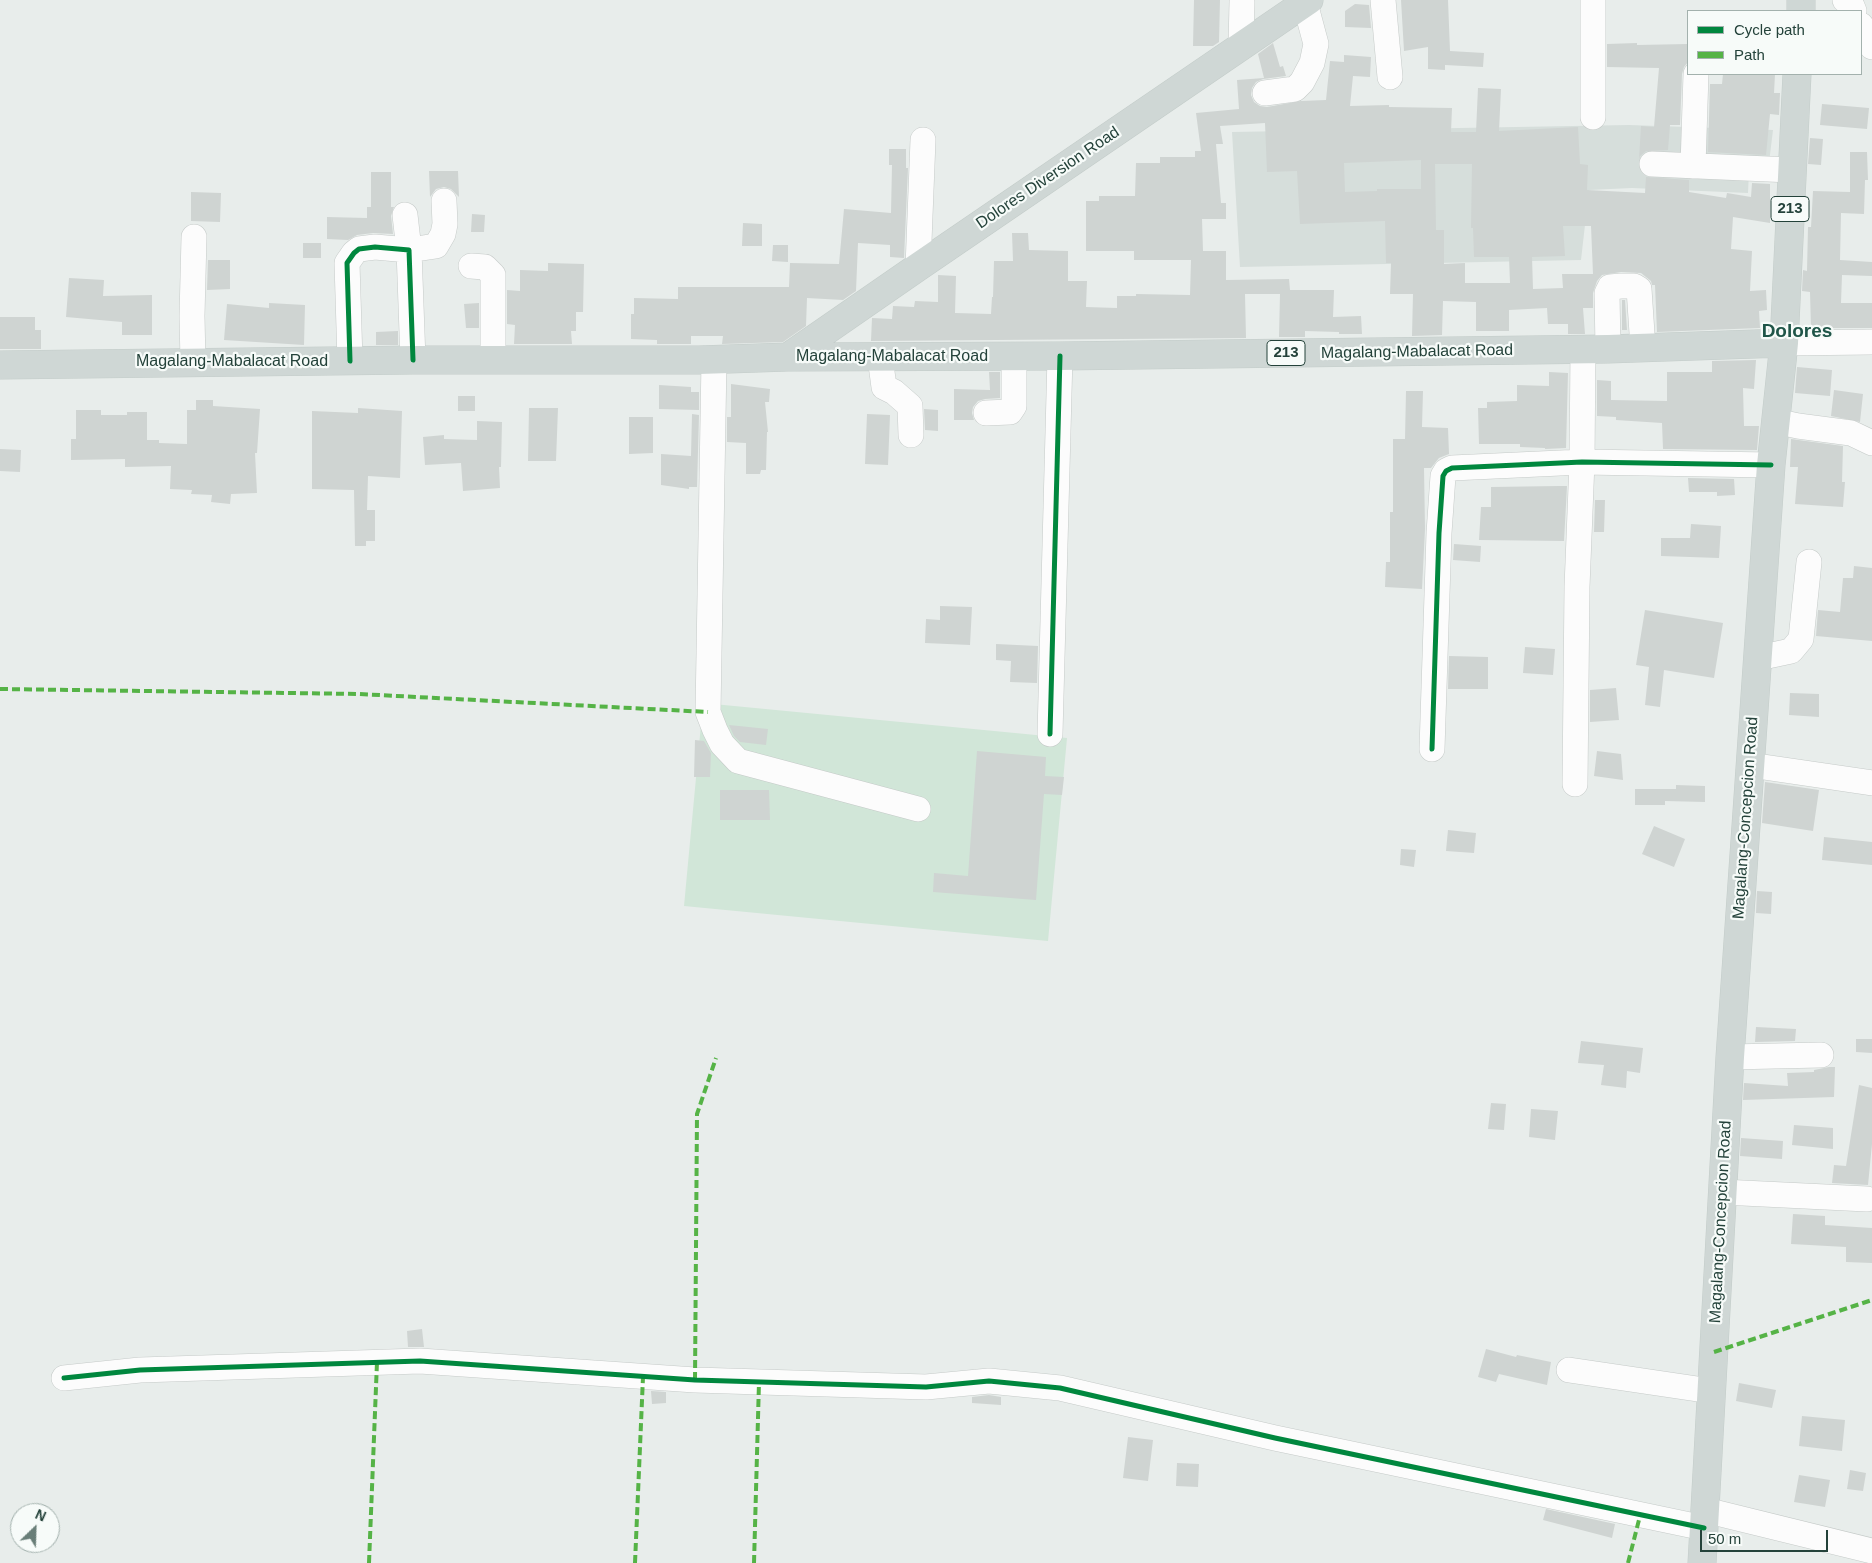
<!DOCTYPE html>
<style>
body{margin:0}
#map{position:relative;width:1872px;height:1563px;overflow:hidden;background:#e8edeb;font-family:Helvetica,sans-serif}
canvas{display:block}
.legend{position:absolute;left:1687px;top:10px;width:175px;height:65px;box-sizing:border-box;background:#f7fbf9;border:1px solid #a3b1ad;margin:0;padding:6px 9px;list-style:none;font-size:15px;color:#24423a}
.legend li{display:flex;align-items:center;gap:10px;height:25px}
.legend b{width:25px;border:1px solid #a3b1ad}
.north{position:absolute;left:10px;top:1503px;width:50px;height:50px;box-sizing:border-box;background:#f7fbf9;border:1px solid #a3b1ad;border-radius:50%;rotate:24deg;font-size:14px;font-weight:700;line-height:20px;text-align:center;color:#24423a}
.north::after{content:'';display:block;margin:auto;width:18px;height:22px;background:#697e78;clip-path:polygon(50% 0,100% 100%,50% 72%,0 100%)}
.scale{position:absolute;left:1700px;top:1530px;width:128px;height:22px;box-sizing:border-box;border:2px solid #24423a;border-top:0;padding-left:6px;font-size:15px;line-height:18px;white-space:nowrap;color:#24423a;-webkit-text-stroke:4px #f7fbf9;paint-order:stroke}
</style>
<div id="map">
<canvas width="1872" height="1563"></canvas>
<ul class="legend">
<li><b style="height:6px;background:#00873e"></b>Cycle path</li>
<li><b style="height:6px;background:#55b346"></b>Path</li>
</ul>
<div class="north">N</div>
<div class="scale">50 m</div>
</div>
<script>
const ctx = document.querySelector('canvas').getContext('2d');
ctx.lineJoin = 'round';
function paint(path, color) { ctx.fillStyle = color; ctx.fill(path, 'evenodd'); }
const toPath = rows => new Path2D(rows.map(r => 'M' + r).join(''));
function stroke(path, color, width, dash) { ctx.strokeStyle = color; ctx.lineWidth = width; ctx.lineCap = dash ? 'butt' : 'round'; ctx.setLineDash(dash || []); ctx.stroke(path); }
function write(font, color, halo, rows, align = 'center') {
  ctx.font = font + ' Helvetica,sans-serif'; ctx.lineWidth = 4.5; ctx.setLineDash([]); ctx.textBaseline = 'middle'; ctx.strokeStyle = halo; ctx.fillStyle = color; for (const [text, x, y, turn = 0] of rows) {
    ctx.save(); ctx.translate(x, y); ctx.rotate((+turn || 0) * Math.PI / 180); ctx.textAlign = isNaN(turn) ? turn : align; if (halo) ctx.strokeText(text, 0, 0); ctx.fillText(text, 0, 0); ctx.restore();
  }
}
paint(toPath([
 [1629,125,1773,130,1768,171,1749,171,1748,193,1632,188,1589,190,1581,260,1240,267,1232,132]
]), '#d6dedb');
paint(toPath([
 [703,703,1067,738,1048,941,684,906]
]), '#d1e6d8');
paint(toPath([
 [1194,0,1220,0,1219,42,1213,46,1193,46],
 [1401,0,1448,0,1450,51,1484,53,1483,67,1445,65,1445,70,1428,69,1428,47,1404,51],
 [1355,4,1369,5,1371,28,1345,27,1345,11],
 [1273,43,1280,67,1283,66,1286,76,1263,79,1256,82,1252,88,1251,95,1254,102,1260,106,1267,107,1301,101,1326,100,1330,61,1344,62,1344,55,1371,57,1370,77,1353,76,1350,106,1389,105,1389,107,1452,108,1451,132,1476,132,1478,88,1501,89,1499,131,1578,127,1580,164,1588,165,1587,190,1645,193,1646,177,1689,180,1689,192,1726,198,1727,193,1751,197,1752,183,1770,184,1770,223,1733,217,1731,249,1752,251,1750,291,1766,290,1767,310,1759,311,1760,328,1657,332,1655,285,1652,285,1651,281,1641,273,1621,272,1602,275,1597,281,1593,293,1593,308,1583,308,1585,334,1568,334,1568,324,1548,324,1547,308,1509,310,1509,331,1476,331,1476,302,1443,301,1442,335,1412,336,1413,294,1390,294,1391,263,1386,263,1385,221,1300,224,1297,171,1267,172,1265,123,1220,126,1223,144,1216,144,1221,203,1226,203,1226,219,1202,219,1203,251,1226,251,1226,280,1289,279,1290,290,1334,290,1333,317,1361,316,1362,334,1339,334,1339,332,1305,331,1305,337,1279,337,1280,294,1245,294,1246,338,871,341,872,318,892,319,893,306,914,307,915,301,938,302,938,275,956,276,955,313,991,314,992,297,993,297,994,261,1013,261,1012,233,1028,233,1029,250,1068,251,1068,281,1087,281,1086,307,1117,308,1117,296,1136,296,1136,294,1190,295,1191,260,1134,260,1134,251,1086,251,1086,201,1099,201,1099,196,1135,196,1136,163,1160,163,1160,157,1195,157,1195,151,1201,151,1196,113,1239,109,1237,80,1264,78,1258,54],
 [1421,160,1421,189,1377,189,1377,191,1345,192,1344,163],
 [1435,164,1472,164,1471,228,1473,228,1474,257,1509,257,1510,283,1465,283,1465,263,1444,264,1444,230,1436,230],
 [1563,226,1591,226,1593,274,1562,274,1563,288,1533,289,1532,257,1565,256],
 [1637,43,1637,45,1688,44,1688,62,1684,67,1682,74,1680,125,1670,125,1668,150,1646,151,1640,156,1639,160,1641,126,1654,127,1659,68,1607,67,1607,44],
 [1723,74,1775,74,1774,93,1780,93,1779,115,1770,114,1766,155,1708,152,1710,84,1722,84],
 [1822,104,1869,108,1867,129,1820,125],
 [1810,138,1823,139,1821,165,1808,164],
 [889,149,906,149,906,168,908,168,904,258,890,257,890,245,858,243,856,291,843,300,807,298,806,326,783,342,722,344,723,336,691,336,691,344,657,344,657,340,631,339,631,314,634,314,634,298,678,299,678,287,789,287,790,263,839,264,844,209,891,213,892,165,889,165],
 [1850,152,1867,152,1868,180,1865,180,1864,214,1841,213,1840,260,1872,262,1872,276,1842,275,1841,303,1872,303,1872,328,1811,328,1810,292,1802,291,1803,270,1807,271,1808,227,1811,227,1813,191,1850,192],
 [429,171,458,171,459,197,451,189,444,187,436,189,430,197],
 [371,172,391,172,391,207,394,207,391,216,393,234,373,233,357,235,348,240,327,239,327,217,367,218,367,207,371,207],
 [191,192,221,193,220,222,191,221],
 [472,214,485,215,484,232,471,232],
 [743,223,762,224,762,246,742,246],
 [303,243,321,243,321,258,303,258],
 [773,245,788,245,788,262,772,261],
 [208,260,230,260,230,289,207,290],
 [548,263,584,264,583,312,576,312,576,331,571,331,572,344,514,344,515,325,507,324,507,290,520,291,520,270,548,271],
 [69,278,104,280,103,296,152,295,152,335,122,335,122,322,66,317],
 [1622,300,1625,300,1627,330,1622,330],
 [269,303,305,305,304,345,224,340,227,304,269,308],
 [479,303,479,328,466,328,464,304],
 [0,317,35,317,35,330,41,330,41,349,0,349],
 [398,331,398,345,376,345,376,332],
 [1756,360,1754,389,1743,388,1744,426,1759,426,1757,450,1663,449,1662,423,1616,420,1616,417,1597,416,1597,380,1611,381,1611,400,1667,401,1667,372,1712,372,1712,361],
 [1797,367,1832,370,1830,396,1795,393],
 [989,372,1000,372,1000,398,985,399,978,401,973,407,972,413,974,420,954,420,954,389,990,390],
 [1549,372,1568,373,1566,448,1545,449,1545,448,1520,447,1520,444,1479,444,1478,408,1487,408,1487,402,1517,401,1517,385,1549,386],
 [731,384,770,389,769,402,765,402,768,432,767,432,766,470,761,470,760,474,746,474,746,443,727,442,727,417,731,417],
 [659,385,691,387,691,392,699,392,699,410,659,409],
 [1834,390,1863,394,1860,422,1831,416],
 [1406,391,1423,391,1422,427,1448,428,1449,454,1439,458,1431,468,1424,468,1425,529,1422,589,1385,587,1386,562,1390,562,1390,512,1393,512,1393,439,1405,439],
 [458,396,475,396,475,411,458,411],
 [196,400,213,400,213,406,260,409,257,453,255,453,257,493,231,494,230,504,211,502,212,495,191,494,192,490,170,489,171,466,125,467,125,459,71,460,71,439,76,439,76,410,101,410,101,415,127,415,127,412,147,412,147,440,159,440,159,443,187,444,187,410,196,410],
 [358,408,402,411,400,478,368,476,367,510,375,510,375,541,366,541,366,546,355,546,354,490,312,489,312,411,358,413],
 [529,408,558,408,556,461,528,461],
 [924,409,938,410,938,431,925,430],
 [692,414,699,415,697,487,689,487,689,489,661,485,661,454,691,456],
 [867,414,890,415,888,465,865,464],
 [629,417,653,417,653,453,629,454],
 [477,421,502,422,501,467,499,467,500,488,463,491,461,463,425,465,423,437,444,435,444,439,477,440],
 [1791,439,1843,446,1842,482,1845,482,1843,507,1795,504,1798,467,1790,467],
 [0,449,21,450,20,472,0,471],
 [1688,478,1734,479,1735,495,1717,496,1717,492,1689,492],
 [1559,486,1567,486,1564,541,1479,540,1481,507,1491,507,1491,487],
 [1595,500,1605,500,1604,532,1594,532],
 [1691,524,1721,526,1719,558,1661,556,1661,538,1690,538],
 [1454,544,1481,546,1480,562,1453,560],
 [1854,566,1872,568,1872,641,1816,636,1818,610,1840,612,1843,578,1853,578],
 [940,606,972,607,970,645,925,643,926,619,940,620],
 [1645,610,1723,623,1714,678,1664,670,1660,707,1645,705,1649,667,1636,665],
 [996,644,1038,646,1037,683,1010,682,1011,661,996,660],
 [1525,647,1555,649,1553,675,1523,673],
 [1449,656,1488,657,1488,689,1448,689],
 [1616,688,1619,720,1590,722,1590,690],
 [1790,693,1819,694,1819,717,1789,715],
 [729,725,768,729,766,745,740,742,734,736],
 [695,740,704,741,711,753,710,777,694,777],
 [977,751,1046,757,1045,776,1064,777,1062,795,1044,794,1036,900,933,892,934,873,968,876],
 [1597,751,1621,754,1623,780,1594,776],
 [1765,782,1819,790,1813,831,1762,823],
 [1676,785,1705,786,1705,802,1665,801,1665,805,1635,805,1635,789,1676,789],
 [720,790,769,790,770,820,720,820],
 [1654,826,1685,839,1674,867,1642,854],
 [1448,830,1476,833,1474,853,1446,851],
 [1824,837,1872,842,1872,865,1822,860],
 [1401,849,1416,850,1414,867,1400,865],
 [1757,891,1772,892,1771,914,1756,913],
 [1756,1027,1796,1029,1795,1041,1755,1042],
 [1856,1039,1872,1039,1872,1053,1856,1052],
 [1581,1041,1643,1048,1640,1073,1627,1071,1626,1088,1601,1085,1604,1065,1578,1063],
 [1829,1067,1835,1067,1834,1097,1743,1100,1744,1083,1788,1086,1787,1073,1814,1072,1814,1070],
 [1859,1085,1872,1088,1872,1144,1868,1185,1832,1183,1834,1165,1846,1166],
 [1491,1103,1506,1104,1504,1130,1488,1129],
 [1531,1109,1558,1111,1555,1140,1529,1137],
 [1794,1125,1833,1128,1833,1149,1792,1145],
 [1741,1138,1783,1141,1782,1159,1740,1156],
 [1793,1214,1825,1216,1825,1225,1872,1228,1872,1263,1846,1262,1846,1247,1791,1244],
 [422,1329,424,1347,408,1347,407,1331],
 [1486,1349,1516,1357,1517,1355,1551,1362,1547,1385,1499,1374,1496,1382,1478,1377],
 [1739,1383,1776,1390,1772,1408,1736,1401],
 [651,1391,666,1392,666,1403,652,1404],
 [989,1395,1001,1397,1001,1405,972,1403,972,1397],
 [1802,1416,1845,1420,1842,1451,1799,1446],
 [1128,1437,1153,1440,1148,1481,1123,1478],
 [1177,1463,1199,1464,1198,1487,1176,1486],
 [1850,1470,1866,1473,1863,1491,1847,1489],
 [1799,1475,1830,1480,1825,1507,1794,1502],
 [1546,1509,1615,1524,1612,1538,1543,1520]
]), '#cfd4d2');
const minor = toPath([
 [1383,0,1390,77],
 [1593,0,1593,117],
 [1845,0,1852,6,1854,11],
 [1861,25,1872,47],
 [1241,45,1242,2],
 [1265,93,1295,89,1302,82,1312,63,1316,44,1305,3],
 [1652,164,1791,170],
 [1693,166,1696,74],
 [405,215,409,250,436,246,443,234,445,224,444,201],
 [471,266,485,267,493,275,493,360],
 [918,267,923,140],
 [1784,343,1872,342],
 [1608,349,1607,293,1610,287,1621,286,1634,286,1639,289,1643,348],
 [880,357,884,387,894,392,910,406,911,435],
 [714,360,708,712,715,730,722,744,738,761,918,809],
 [350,361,347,263,354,253,359,249,375,247,409,250,413,360],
 [193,363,192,316,194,237],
 [986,413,1010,412,1014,406,1014,356],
 [1775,421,1798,426,1851,433,1872,443],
 [1758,658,1791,651,1801,639,1809,562],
 [1050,734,1060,356],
 [1432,749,1439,533,1443,476,1446,471,1452,468,1582,462,1771,465],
 [1750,765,1872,783],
 [1575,784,1577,587,1582,462,1583,349],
 [1730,1057,1821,1055],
 [1722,1192,1867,1199],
 [1569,1370,1711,1391],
 [64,1378,140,1370,420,1361,695,1380,926,1387,989,1381,1060,1388,1275,1438,1704,1528],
 [1705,1510,1872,1551]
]);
const major = toPath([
 [1801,11,1801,0],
 [788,357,918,267,1309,0],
 [0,365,413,360,699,360,788,357,1060,356,1608,349,1784,343],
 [1702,1563,1730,1057,1771,465,1784,343,1797,74]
]);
stroke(minor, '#c5cac8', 26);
stroke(major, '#c3ccc9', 29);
stroke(minor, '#fcfcfc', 25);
stroke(major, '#cfd7d5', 28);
stroke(toPath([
 [0,689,359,694,708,712],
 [1714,1352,1872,1300],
 [695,1380,697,1114,716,1058],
 [369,1563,377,1362],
 [635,1563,643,1377],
 [754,1563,759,1382],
 [1628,1563,1640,1516]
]), '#55b346', 4, [8, 4]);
stroke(toPath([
 [350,361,347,263,354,253,359,249,375,247,409,250,413,360],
 [1050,734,1060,356],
 [1432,749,1439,533,1443,476,1446,471,1452,468,1582,462,1771,465],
 [64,1378,140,1370,420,1361,695,1380,926,1387,989,1381,1060,1388,1275,1438,1704,1528]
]), '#00873e', 5);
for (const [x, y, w] of [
 [1790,209,38],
 [1286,353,38]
]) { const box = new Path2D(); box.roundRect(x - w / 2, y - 12.5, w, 25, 4); ctx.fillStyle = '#f7fbf9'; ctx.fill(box); stroke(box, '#24423a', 1); }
write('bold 15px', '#24423a', null, [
 ["213",1790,209],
 ["213",1286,353]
]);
write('16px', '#24423a', '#f7fbf9', [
 ["Dolores Diversion Road",1048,178,-34],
 ["Magalang-Mabalacat Road",1417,352,-1],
 ["Magalang-Mabalacat Road",892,357],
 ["Magalang-Mabalacat Road",232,362],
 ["Magalang-Concepcion Road",1746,818,-86],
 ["Magalang-Concepcion Road",1721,1222,-87]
]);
write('bold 19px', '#1f5548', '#f7fbf9', [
 ["Dolores",1797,332]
]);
</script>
